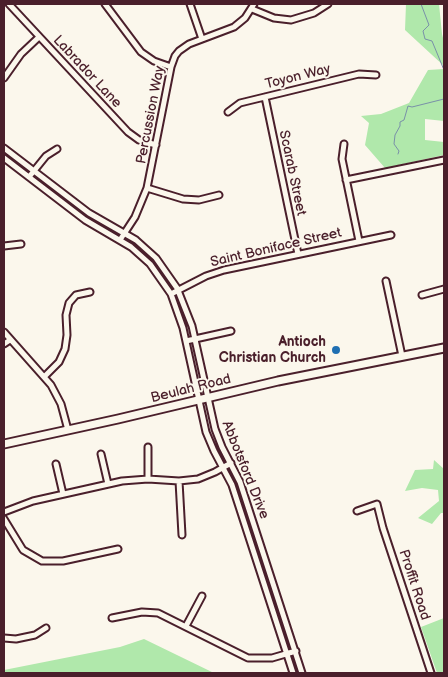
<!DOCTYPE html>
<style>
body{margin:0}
#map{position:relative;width:448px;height:677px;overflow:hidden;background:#fbf7ec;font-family:"Balsamiq Sans",sans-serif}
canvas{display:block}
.frame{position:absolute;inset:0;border:5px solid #4a1f2b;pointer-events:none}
</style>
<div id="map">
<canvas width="448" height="677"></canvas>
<div class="frame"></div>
</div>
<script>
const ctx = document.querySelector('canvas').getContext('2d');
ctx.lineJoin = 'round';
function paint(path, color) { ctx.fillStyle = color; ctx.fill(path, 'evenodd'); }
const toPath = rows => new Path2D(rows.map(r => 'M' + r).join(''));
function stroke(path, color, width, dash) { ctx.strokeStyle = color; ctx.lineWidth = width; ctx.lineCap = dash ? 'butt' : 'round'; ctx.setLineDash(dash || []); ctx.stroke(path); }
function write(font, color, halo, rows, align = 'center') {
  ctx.font = font + ' "Balsamiq Sans",sans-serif'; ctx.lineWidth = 4; ctx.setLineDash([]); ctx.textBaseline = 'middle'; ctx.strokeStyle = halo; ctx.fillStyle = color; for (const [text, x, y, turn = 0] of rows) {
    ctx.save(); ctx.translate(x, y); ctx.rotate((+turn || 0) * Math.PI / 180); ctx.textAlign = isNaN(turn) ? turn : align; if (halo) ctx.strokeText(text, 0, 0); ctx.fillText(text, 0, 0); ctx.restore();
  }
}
paint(toPath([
 [406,4,439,4,442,34,444,42,444,66,405,30],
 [444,69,444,121,425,119,425,140,444,142,444,155,385,168,365,145,369,123,361,116,381,114,409,103,428,70],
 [434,460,444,469,444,513,441,513,432,524,418,518,439,501,438,490,422,488,405,491,415,470,433,469],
 [444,618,444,673,437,673,421,627],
 [144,639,214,673,4,673,4,670,120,647]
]), '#b0e8ab');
stroke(toPath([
 [421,4,429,25,423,31,425,39,432,41,444,70],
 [398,154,399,151,394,144,395,135,400,126,400,122,404,120,408,106,412,107,444,99]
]), '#7990a8', 1);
const minor = toPath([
 [9,4,128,132,139,140,156,145],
 [105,4,141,52,154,61,171,67],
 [190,4,202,39],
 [252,9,274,18,291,20,314,13,328,4],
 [4,78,21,54,39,37],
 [265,97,298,254],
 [228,112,240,103,359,74,376,75],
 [344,144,342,159,359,241],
 [4,148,89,213,136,240,156,258,177,288,192,326,215,429,222,447,240,482,302,673],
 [4,158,85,220,131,247,150,264,171,294,183,328,206,432,214,451,232,485,293,673],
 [29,177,46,156,57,149],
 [346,180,444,160],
 [147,188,183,199,199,200,219,195],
 [120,240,135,217,147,188,171,67,175,56,179,51,189,44,234,27,245,18,254,4],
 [4,246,21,244],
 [386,281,402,356],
 [171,294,206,276,224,270,391,235],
 [422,295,444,289],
 [4,332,51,385,61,404,68,430],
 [186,341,231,331],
 [4,344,10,340],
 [45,376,59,362,65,349,67,335,66,315,69,303,76,295,90,292],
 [148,447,148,479],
 [101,454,108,484],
 [56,464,63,494],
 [179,481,182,535],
 [357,511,377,504,383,528,431,673],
 [4,512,33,501,122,481,148,479,179,481,198,479,215,472,231,463],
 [4,519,23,550,42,561,63,561,118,549],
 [112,618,142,612,158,613,248,658,272,658,296,651],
 [186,626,202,596],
 [4,638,16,639,35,635,46,628]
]);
const secondary = toPath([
 [4,444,118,419,278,381,444,348]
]);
stroke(minor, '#4a1f2b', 9);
stroke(secondary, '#4a1f2b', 11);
stroke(minor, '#fbf7ec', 5);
stroke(secondary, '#fbf7ec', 7);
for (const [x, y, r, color] of [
 [336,350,5,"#1f6fb2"]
]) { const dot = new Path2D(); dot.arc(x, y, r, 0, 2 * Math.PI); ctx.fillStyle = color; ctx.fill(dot); stroke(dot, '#fbf7ec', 2); }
write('14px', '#4a1f2b', '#fbf7ec', [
 ["Labrador Lane",87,72,47],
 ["Toyon Way",298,77,-14],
 ["Percussion Way",151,115,-79],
 ["Scarab Street",292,173,78],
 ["Saint Boniface Street",276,248,-13],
 ["Beulah Road",191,389,-14],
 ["Abbotsford Drive",245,470,68],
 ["Proffit Road",414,585,72]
]);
write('bold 14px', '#4a1f2b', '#fbf7ec', [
 ["Antioch",326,342],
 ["Christian Church",326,358]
], 'right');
</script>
